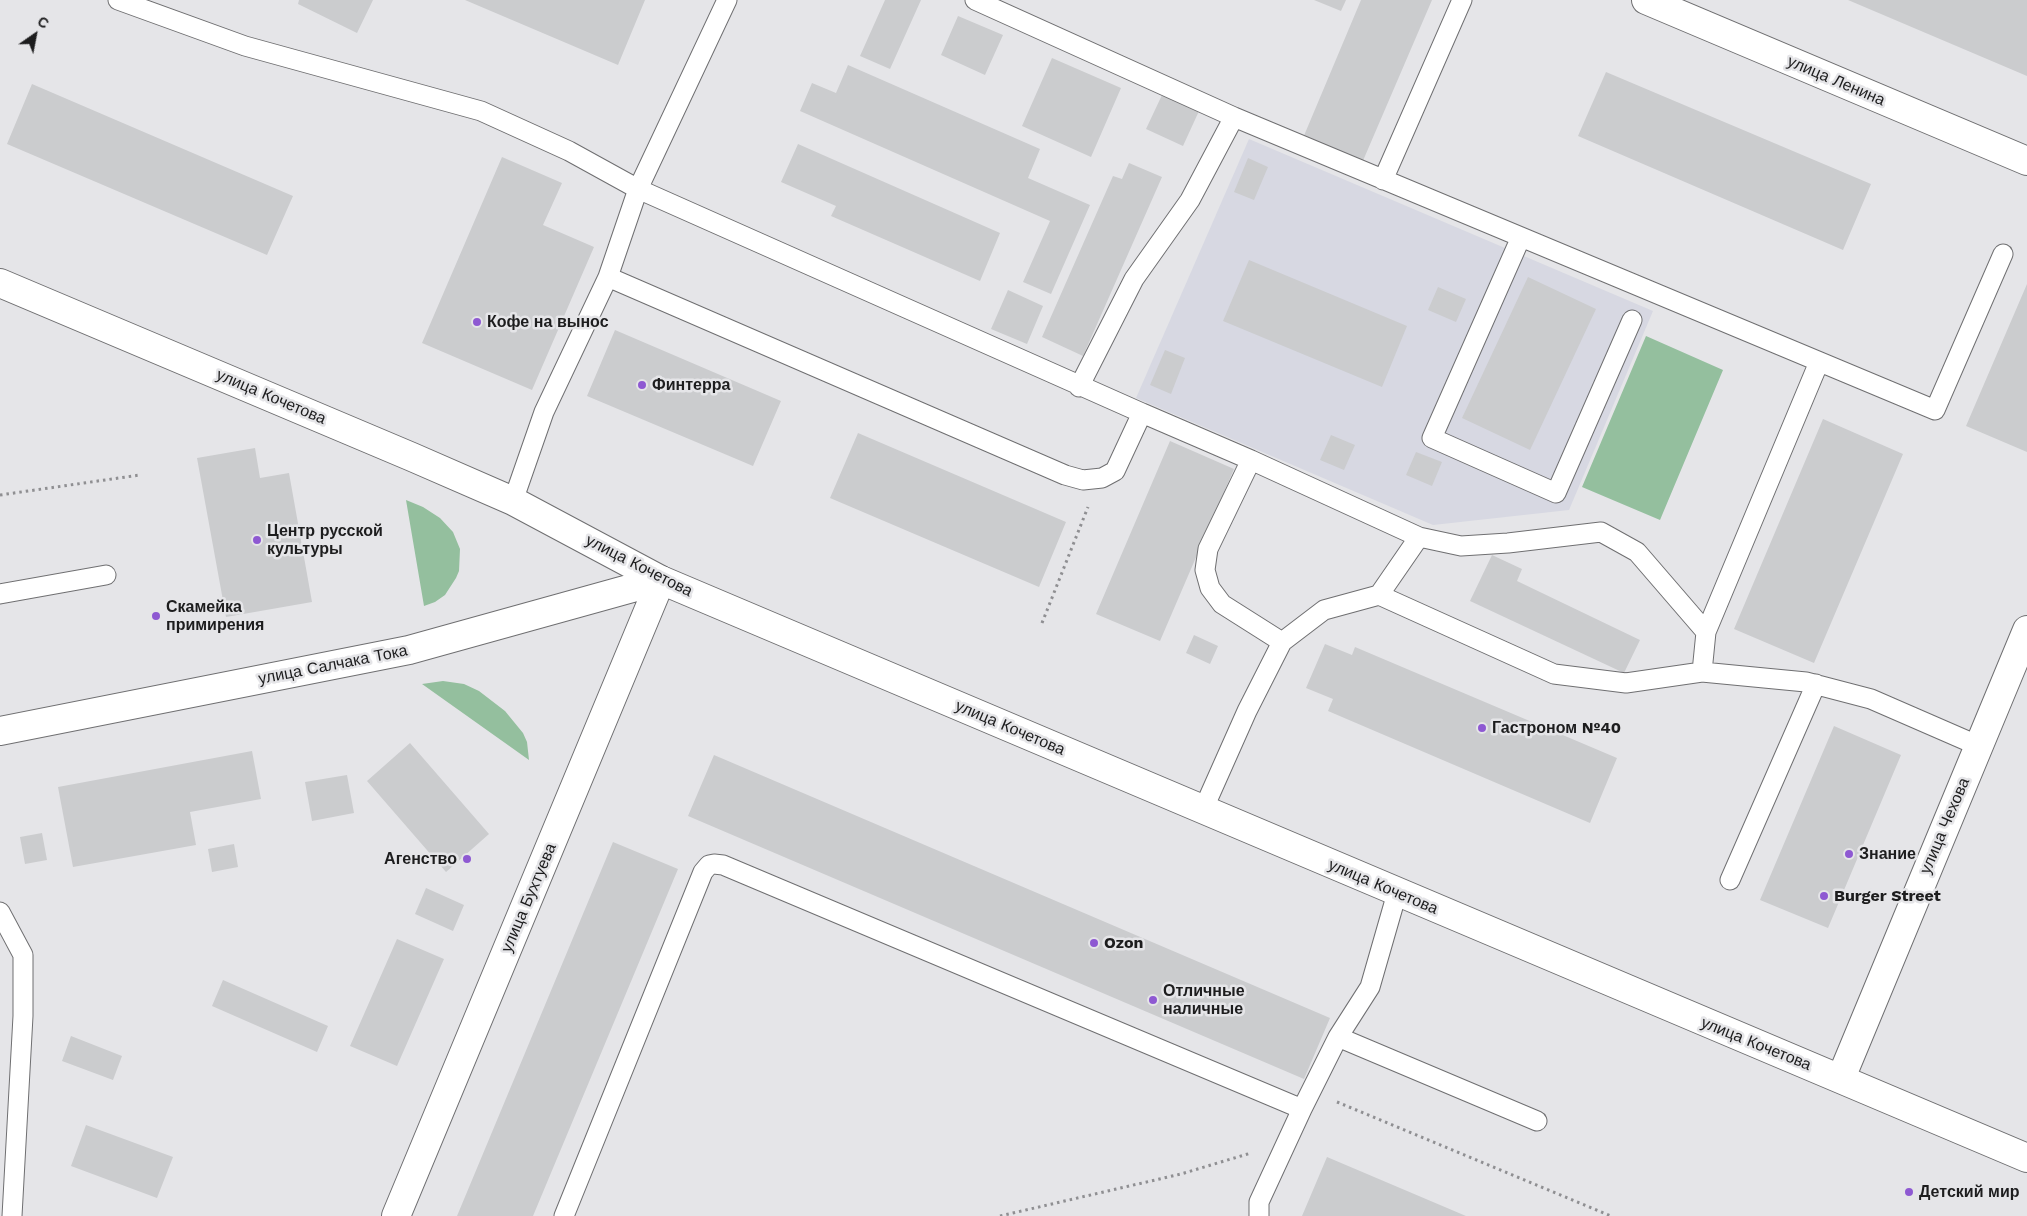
<!DOCTYPE html>
<meta charset="utf-8">
<style>
body{margin:0}
#map{position:relative;width:2027px;height:1216px;overflow:hidden;background:#e5e5e8;font-family:"Work Sans",sans-serif}
canvas{display:block}
.north{position:absolute;left:10px;top:10px;width:50px;height:50px;-webkit-text-stroke:4px #e5e5e8;paint-order:stroke;rotate:33deg;font-size:14px;font-weight:700;line-height:20px;text-align:center;color:#1d1d1e}
.north::after{content:'';display:block;margin:auto;width:18px;height:22px;background:#1d1d1e;clip-path:polygon(50% 0,100% 100%,50% 72%,0 100%)}
</style>
<div id="map">
<canvas width="2027" height="1216"></canvas>
<div class="north">С</div>
</div>
<script>
const ctx = document.querySelector('canvas').getContext('2d');
ctx.lineJoin = 'round';
function paint(path, color) { ctx.fillStyle = color; ctx.fill(path, 'evenodd'); }
const toPath = rows => new Path2D(rows.map(r => 'M' + r).join(''));
function stroke(path, color, width, dash) { ctx.strokeStyle = color; ctx.lineWidth = width; ctx.lineCap = dash ? 'butt' : 'round'; ctx.setLineDash(dash || []); ctx.stroke(path); }
function write(font, color, halo, rows, align = 'center') {
  ctx.font = font + ' "Work Sans",sans-serif'; ctx.lineWidth = 5; ctx.setLineDash([]); ctx.textBaseline = 'middle'; ctx.strokeStyle = halo; ctx.fillStyle = color; for (const [text, x, y, turn = 0] of rows) {
    ctx.save(); ctx.translate(x, y); ctx.rotate((+turn || 0) * Math.PI / 180); ctx.textAlign = isNaN(turn) ? turn : align; if (halo) ctx.strokeText(text, 0, 0); ctx.fillText(text, 0, 0); ctx.restore();
  }
}
paint(toPath([
 [1249,139,1653,311,1569,510,1433,525,1136,398]
]), '#d7d8e2');
paint(toPath([
 [1646,336,1723,370,1660,520,1582,487],
 [406,500,423,507,440,518,453,532,460,549,459,571,456,578,445,595,435,602,424,606],
 [443,681,464,684,479,691,505,711,523,733,527,742,529,760,422,684]
]), '#94bf9e');
paint(toPath([
 [299,0,373,0,357,33,298,4],
 [465,0,645,0,618,65],
 [885,0,921,0,890,69,860,56],
 [1314,0,1346,0,1341,11],
 [1361,0,1432,0,1362,163,1303,138],
 [1848,0,2027,0,2027,76],
 [958,16,1003,35,985,75,941,55],
 [1052,58,1121,88,1091,157,1022,126],
 [848,65,1040,149,1028,178,1090,205,1051,294,1023,282,1050,221,800,111,812,83,836,93],
 [1606,72,1871,184,1843,250,1578,136],
 [32,84,293,196,267,255,7,144],
 [1162,95,1199,111,1183,146,1146,129],
 [798,144,1000,233,980,281,831,216,836,206,781,182],
 [502,157,562,183,543,225,594,247,532,390,422,343],
 [1248,158,1268,167,1254,200,1234,192],
 [1129,163,1162,177,1083,356,1042,337,1113,176,1122,179],
 [1249,260,1407,326,1382,387,1223,321],
 [1528,277,1596,309,1530,450,1462,418],
 [2027,284,2027,452,1966,426],
 [1438,287,1466,299,1456,322,1428,310],
 [1008,290,1043,306,1027,344,991,329],
 [615,330,781,401,753,466,587,396],
 [1165,350,1185,358,1171,394,1150,385],
 [1823,419,1903,454,1814,663,1734,629],
 [858,433,1066,522,1039,587,830,498],
 [1331,435,1355,445,1344,470,1320,460],
 [1170,441,1234,469,1160,641,1096,614],
 [255,448,260,478,289,473,312,602,226,617,197,458],
 [1416,452,1442,462,1432,486,1406,475],
 [1492,555,1522,569,1517,581,1640,640,1624,673,1470,601],
 [1194,635,1218,646,1210,664,1186,653],
 [1325,644,1352,655,1355,647,1617,758,1590,823,1328,711,1333,699,1306,688],
 [1834,726,1901,755,1828,928,1760,900],
 [410,743,489,834,446,872,367,781],
 [252,751,261,799,190,812,196,845,73,867,58,787],
 [714,755,1330,1018,1304,1079,688,816],
 [347,775,354,813,312,821,305,782],
 [42,833,47,860,25,864,20,837],
 [613,842,678,869,533,1216,457,1216],
 [234,844,238,867,212,872,208,849],
 [426,888,464,905,453,931,415,914],
 [397,939,444,959,397,1066,350,1046],
 [223,980,328,1026,317,1052,212,1006],
 [71,1036,122,1056,113,1080,62,1061],
 [86,1125,173,1157,157,1198,71,1166],
 [1327,1157,1466,1216,1302,1216]
]), '#cbccce');
const service = toPath([
 [118,0,245,46,481,111,569,151,638,189,1142,413],
 [975,0,1234,117,1935,410,2003,254],
 [1383,180,1462,0],
 [1521,237,1432,438,1556,493,1632,320],
 [608,277,638,189,727,0],
 [1079,387,1134,279,1190,200,1234,117],
 [1251,460,1208,549,1205,570,1210,588,1222,604,1282,642],
 [513,501,544,412,608,277,1065,475,1083,480,1102,478,1115,471,1142,413,1251,460,1419,537,1461,546,1508,543,1601,532,1637,552,1706,632,1702,672],
 [0,594,106,575],
 [1379,595,1419,537],
 [1706,632,1819,362],
 [1203,810,1247,711,1282,642,1324,610,1379,595,1554,674,1626,683,1702,672,1806,682,1871,699,1979,746],
 [1730,880,1816,684],
 [0,912,23,955,23,1016,12,1216],
 [1338,1037,1537,1121],
 [564,1216,703,872,709,865,714,864,723,865,1302,1109],
 [1259,1216,1259,1202,1302,1109,1338,1037,1370,987,1397,893]
]);
const minor = toPath([
 [1841,1078,2027,630]
]);
const tertiary = toPath([
 [1646,0,2027,161],
 [0,731,409,650,661,580],
 [396,1216,661,580]
]);
const secondary = toPath([
 [0,283,412,457,513,501,661,580,2027,1158]
]);
stroke(service, '#6f6f71', 21);
stroke(minor, '#6f6f71', 30);
stroke(tertiary, '#6f6f71', 30);
stroke(secondary, '#6f6f71', 30);
stroke(toPath([
 [0,495,140,475],
 [1042,623,1088,507],
 [1337,1102,1611,1216],
 [1000,1216,1181,1174,1251,1153]
]), '#8f8f92', 3, [2.5, 4]);
stroke(service, '#fff', 19);
stroke(minor, '#fff', 28);
stroke(tertiary, '#fff', 28);
stroke(secondary, '#fff', 28);
for (const [x, y, r, color] of [
 [477,322,5,"#8e59d2"],
 [642,385,5,"#8e59d2"],
 [257,540,5,"#8e59d2"],
 [156,616,5,"#8e59d2"],
 [1482,728,5,"#8e59d2"],
 [1849,854,5,"#8e59d2"],
 [467,859,5,"#8e59d2"],
 [1824,896,5,"#8e59d2"],
 [1094,943,5,"#8e59d2"],
 [1153,1000,5,"#8e59d2"],
 [1909,1192,5,"#8e59d2"]
]) { const dot = new Path2D(); dot.arc(x, y, r, 0, 2 * Math.PI); ctx.fillStyle = color; ctx.fill(dot); stroke(dot, '#e5e5e8', 2); }
write('16px', '#1d1d1e', '#e5e5e8', [
 ["улица Ленина",1836,81,23],
 ["улица Кочетова",271,397,23],
 ["улица Кочетова",639,566,27],
 ["улица Салчака Тока",333,665,-11],
 ["улица Кочетова",1010,728,23],
 ["улица Чехова",1945,826,-67],
 ["улица Кочетова",1383,887,23],
 ["улица Бухтуева",529,898,-67],
 ["улица Кочетова",1756,1044,22]
]);
write('bold 16px', '#1d1d1e', '#e5e5e8', [
 ["Кофе на вынос",487,322],
 ["Финтерра",652,385],
 ["Центр русской",267,531],
 ["культуры",267,549],
 ["Скамейка",166,607],
 ["примирения",166,625],
 ["Гастроном №40",1492,728],
 ["Знание",1859,854],
 ["Агенство",457,859,"right"],
 ["Burger Street",1834,896],
 ["Ozon",1104,943],
 ["Отличные",1163,991],
 ["наличные",1163,1009],
 ["Детский мир",1919,1192]
], 'left');
</script>
